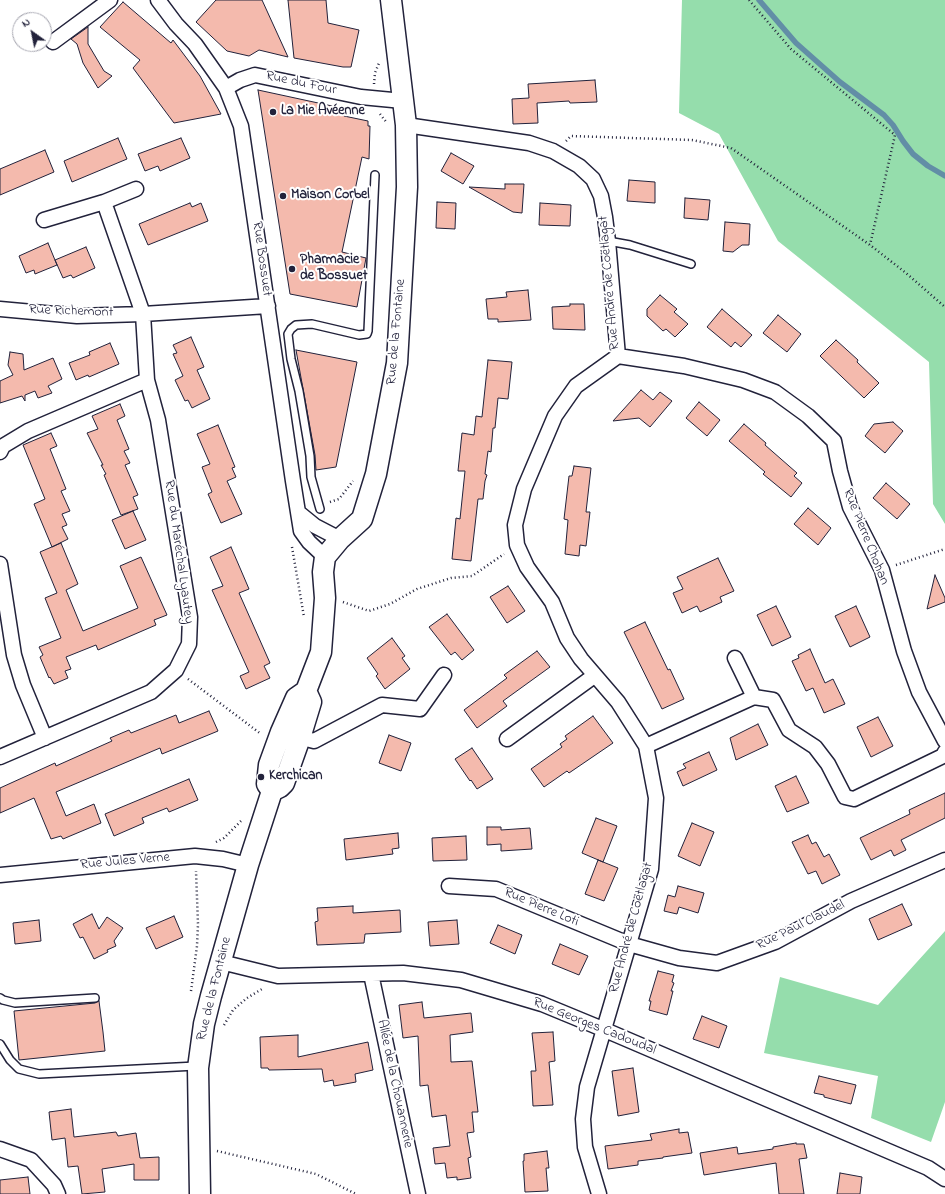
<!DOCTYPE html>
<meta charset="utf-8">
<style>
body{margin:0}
#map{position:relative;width:945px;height:1194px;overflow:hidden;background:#fff;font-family:"Indie Flower",sans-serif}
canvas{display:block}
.north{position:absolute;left:12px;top:12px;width:40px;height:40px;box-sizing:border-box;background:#fff;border:1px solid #a7a7b1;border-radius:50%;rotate:327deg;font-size:11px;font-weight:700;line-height:16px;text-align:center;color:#22223b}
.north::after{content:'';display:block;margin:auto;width:14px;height:18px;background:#22223b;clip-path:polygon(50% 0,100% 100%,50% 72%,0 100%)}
</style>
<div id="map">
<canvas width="945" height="1194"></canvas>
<div class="north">N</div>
</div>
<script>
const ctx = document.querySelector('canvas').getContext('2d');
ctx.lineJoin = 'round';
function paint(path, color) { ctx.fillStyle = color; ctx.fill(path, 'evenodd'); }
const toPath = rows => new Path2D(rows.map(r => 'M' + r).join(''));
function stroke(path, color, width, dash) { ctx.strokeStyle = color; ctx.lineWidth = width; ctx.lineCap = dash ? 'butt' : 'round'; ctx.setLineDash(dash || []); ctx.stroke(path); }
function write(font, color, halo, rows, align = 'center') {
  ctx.font = font + ' "Indie Flower",sans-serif'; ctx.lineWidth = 4; ctx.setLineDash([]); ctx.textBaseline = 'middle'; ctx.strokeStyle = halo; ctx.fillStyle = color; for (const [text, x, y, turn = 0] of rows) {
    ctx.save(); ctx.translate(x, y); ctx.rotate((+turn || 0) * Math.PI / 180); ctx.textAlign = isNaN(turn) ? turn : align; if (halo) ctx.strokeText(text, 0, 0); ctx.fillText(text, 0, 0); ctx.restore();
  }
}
paint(toPath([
 [682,0,945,0,945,524,933,504,929,362,778,241,719,134,679,113],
 [945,931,945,1102,931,1142,871,1118,878,1076,764,1053,780,977,878,1005]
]), '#95ddac');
stroke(toPath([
 [759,0,796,43,840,82,884,115,893,125,903,141,913,154,928,166,945,176]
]), '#628ea6', 5.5);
const building = toPath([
 [216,0,262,0,288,57,259,50,249,56,227,51,196,22,216,0],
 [288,0,326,0,328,23,359,30,351,67,343,67,294,58,288,0],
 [123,2,171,43,173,40,200,76,221,114,174,123,133,68,140,60,100,27,123,2],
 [88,27,88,44,104,71,112,76,98,88,83,63,77,44,71,39,88,27],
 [595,80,597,102,570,103,569,101,537,103,538,123,513,124,512,99,529,98,528,84,595,80],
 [258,90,346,109,344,116,368,121,368,126,370,126,369,159,362,157,342,252,366,258,357,307,290,294,258,90],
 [118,138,127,159,72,182,64,161,118,138],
 [181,138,190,158,160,171,158,166,145,171,138,154,181,138],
 [45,150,54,172,0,195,0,169,45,150],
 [451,153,474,166,463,184,441,171,451,153],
 [629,180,655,182,655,203,627,201,629,180],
 [505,184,524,184,522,213,513,212,469,187,505,189,505,184],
 [685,198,710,200,708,220,684,218,685,198],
 [437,202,456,203,455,229,436,228,437,202],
 [190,203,192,207,201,203,208,221,148,245,139,224,190,203],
 [540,203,571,205,570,226,539,225,540,203],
 [725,222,750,224,749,245,742,245,733,252,723,251,725,222],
 [48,243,57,265,35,274,34,270,26,273,19,256,48,243],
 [86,247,95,268,73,278,71,275,63,278,55,260,86,247],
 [528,290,531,320,498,322,498,319,488,319,486,299,507,297,506,292,528,290],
 [660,295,677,309,674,312,688,324,675,337,666,329,663,331,647,316,647,309,660,295],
 [570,304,584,304,585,330,553,329,552,307,570,306,570,304],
 [722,309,752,335,741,347,735,342,731,347,707,327,722,309],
 [778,315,801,334,787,352,763,333,778,315],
 [191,337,204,367,197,370,210,399,192,408,188,400,185,401,175,380,183,376,173,354,177,353,173,345,191,337],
 [836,340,858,360,857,362,879,383,864,398,820,356,836,340],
 [110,343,119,364,89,377,88,375,76,380,69,363,90,355,89,352,110,343],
 [296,350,357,362,336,467,316,470,315,455,296,350],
 [10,352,23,354,24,370,53,358,62,379,48,386,52,393,38,398,35,391,25,395,25,401,22,396,0,403,0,381,13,375,8,365,10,352],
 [488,360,512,362,508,399,498,398,495,428,493,428,491,452,488,451,485,474,487,475,485,481,483,499,478,499,471,561,452,559,456,518,460,519,465,471,458,471,462,433,474,435,476,416,482,417,488,360],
 [641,390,653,400,660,392,672,401,650,427,639,418,613,421,641,390],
 [699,402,720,420,707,436,686,418,699,402],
 [120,404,125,416,117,420,129,449,124,451,130,463,125,465,138,495,133,497,138,509,121,515,104,475,106,474,101,465,103,465,87,433,98,429,92,416,120,404],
 [893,422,903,431,885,453,865,436,874,424,893,422],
 [744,424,766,443,765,445,797,473,794,476,802,483,791,497,763,474,765,472,729,441,744,424],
 [218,425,235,467,232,468,236,477,227,481,242,514,221,523,208,494,212,492,202,467,210,464,197,434,218,425],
 [51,433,57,446,50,449,66,489,61,491,70,511,62,514,67,525,62,527,68,539,52,547,34,504,45,499,23,445,51,433],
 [574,466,591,468,586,512,590,512,586,546,580,545,579,556,565,554,568,520,564,519,569,476,572,476,574,466],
 [886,483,910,504,897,519,873,498,886,483],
 [808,508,831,528,818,545,794,524,808,508],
 [133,511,146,540,125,549,112,520,133,511],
 [61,543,78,584,66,590,83,631,138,608,120,566,141,557,167,615,154,620,156,625,98,650,96,645,66,657,71,669,65,671,68,678,54,684,50,677,49,678,40,657,43,655,39,647,61,638,45,598,57,593,40,552,61,543],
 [231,547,249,589,239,593,270,663,264,666,270,678,246,689,240,676,249,672,212,590,223,586,210,557,231,547],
 [718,558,734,591,720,597,722,602,700,612,697,606,682,613,673,593,683,589,677,577,718,558],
 [935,575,945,598,945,602,927,609,935,575],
 [508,586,525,611,507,623,490,597,508,586],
 [776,606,791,637,772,646,757,615,776,606],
 [856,606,870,637,850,647,835,616,856,606],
 [447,614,474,650,462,660,455,652,451,655,429,627,447,614],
 [645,622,668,670,670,669,684,699,662,709,624,632,645,622],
 [392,638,405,656,402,658,410,669,385,689,376,676,378,674,367,658,392,638],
 [810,649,825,683,833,679,845,704,824,713,813,688,806,691,792,661,799,658,798,655,810,649],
 [537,651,550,667,503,701,507,706,477,728,464,710,507,678,504,675,537,651],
 [209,711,218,731,162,754,160,748,56,792,66,816,94,804,101,823,63,839,61,836,51,839,34,798,0,813,0,788,55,763,56,766,112,741,110,738,129,730,131,733,176,715,179,723,209,711],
 [593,716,613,743,569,773,567,771,544,787,531,769,562,747,560,744,567,739,565,736,593,716],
 [878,717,893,746,871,757,857,727,878,717],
 [758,724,768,745,736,760,730,738,758,724],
 [389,735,411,743,401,771,379,763,389,735],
 [472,748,493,779,477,789,471,780,470,781,455,759,472,748],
 [709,752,717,770,683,786,677,772,686,768,683,764,709,752],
 [796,776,809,803,787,812,775,786,796,776],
 [189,779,198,800,169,812,167,808,142,818,144,823,114,836,105,814,189,779],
 [945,793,945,818,901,840,906,850,894,856,891,850,871,860,860,838,910,814,909,810,945,793],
 [596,818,617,826,603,862,582,853,596,818],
 [692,823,714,832,700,866,678,856,692,823],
 [487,827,501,827,501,830,530,828,532,849,501,851,501,844,487,845,487,827],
 [398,833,399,848,392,849,393,854,346,860,344,839,398,833],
 [808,835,812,844,816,842,824,857,829,854,840,875,822,884,816,871,808,874,792,842,808,835],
 [466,836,467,860,433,861,432,838,466,836],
 [598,860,618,868,604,901,585,894,598,860],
 [678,886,704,893,698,913,679,907,677,914,664,911,668,895,675,897,678,886],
 [902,904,912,925,878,940,869,919,902,904],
 [353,906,353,913,400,910,401,932,365,934,364,943,317,945,315,922,318,921,317,908,353,906],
 [92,914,99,929,107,917,123,928,114,941,116,946,107,950,108,952,94,959,83,937,80,938,73,924,92,914],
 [174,916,183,937,156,949,146,928,174,916],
 [39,920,41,941,15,944,13,923,39,920],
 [457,920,459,944,430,946,428,922,457,920],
 [498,925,522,935,515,954,490,943,498,925],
 [560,944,588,956,579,975,552,964,560,944],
 [658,971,674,975,672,982,674,983,671,991,673,991,667,1015,649,1010,651,1001,649,1001,658,971],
 [99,1001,103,1032,105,1051,19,1060,14,1011,95,1003,99,1001],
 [422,1002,424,1018,471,1013,473,1032,450,1035,451,1062,472,1061,478,1112,472,1112,474,1132,467,1133,471,1157,468,1158,471,1178,457,1180,457,1177,447,1178,445,1163,435,1164,433,1148,450,1146,446,1115,432,1117,428,1085,420,1086,418,1036,403,1038,399,1005,422,1002],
 [702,1016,727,1026,719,1048,693,1039,702,1016],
 [553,1032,555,1061,549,1062,553,1105,533,1106,531,1071,536,1071,532,1033,553,1032],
 [298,1035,298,1057,368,1042,373,1070,355,1074,356,1082,334,1086,333,1080,324,1082,322,1069,269,1070,268,1068,261,1068,260,1037,298,1035],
 [633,1068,639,1112,618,1116,612,1071,633,1068],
 [819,1076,856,1085,851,1104,824,1097,824,1095,814,1093,819,1076],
 [71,1109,74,1137,116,1132,118,1136,136,1133,140,1158,159,1157,159,1180,134,1180,134,1164,102,1169,105,1192,82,1194,78,1166,68,1167,65,1138,52,1140,49,1112,71,1109],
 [679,1129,679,1133,688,1132,692,1153,663,1157,663,1158,638,1161,638,1165,608,1169,605,1146,652,1140,650,1134,679,1129],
 [796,1143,796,1144,804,1144,807,1158,799,1159,804,1194,779,1194,776,1163,704,1175,700,1153,737,1147,738,1154,773,1149,773,1147,796,1143],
 [547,1151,549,1168,546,1168,548,1191,525,1192,523,1161,524,1161,524,1154,547,1151],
 [840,1173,862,1177,860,1194,837,1194,840,1173],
 [28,1177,30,1194,0,1194,0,1180,28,1177]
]);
paint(building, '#f4baad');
stroke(building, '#22223b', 1);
const service = toPath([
 [608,241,630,245,691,264],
 [320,509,311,477,310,456,299,391,291,359,288,334,291,329,296,325,312,324,359,335,367,334,368,331,375,175],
 [0,998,3,1000,15,1003,95,998],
 [0,1044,10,1060,19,1069,39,1074,196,1066]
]);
const minor = toPath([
 [158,0,176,24,195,44,226,88,241,126,293,481,301,531,309,542,325,557],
 [53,42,110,0],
 [226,88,240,80,255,75,361,97,403,101],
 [406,125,529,143,553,151,579,166,593,179,601,196,605,217,608,241,618,356,576,386,555,416,524,489,515,525,517,545,527,567,552,602,567,638,581,659,618,702,646,746,656,798,651,869,587,1087,583,1119,585,1147,599,1194],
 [44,220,104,202,136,189],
 [0,309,77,316,143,314,268,306],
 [618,356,684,366,743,380,775,392,808,416,834,441,840,471,850,507,882,570,904,651,919,692,945,741],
 [0,452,3,446,28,431,147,380],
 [299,513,315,526,340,539],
 [0,564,14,655,23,685,45,738],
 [735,658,754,697,773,700,789,730,815,747,828,764,845,797,854,799,943,756,945,752],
 [291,735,314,741,382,705,420,709,444,675],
 [507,739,594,676],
 [646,746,754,697],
 [0,757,151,692,176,670,189,644,190,617,158,420,147,380,143,314,104,202],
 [0,875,195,856,223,859,248,865],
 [449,886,496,889,629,944,679,958,717,963,775,942,851,901,945,860],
 [221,962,278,976,403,973,461,980,542,1004,605,1030,928,1168,945,1179],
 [371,974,418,1194],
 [0,1149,31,1160,54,1185,58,1194]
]);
const secondary = toPath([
 [272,791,267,784,269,765,281,732,296,698,306,691,321,652,325,598,323,572,325,557,340,539,362,519,376,474,397,363,407,187,406,125,391,0],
 [200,1194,198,1068,204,1024,211,996,248,865,272,791,280,787,284,783,300,738,311,702,306,691]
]);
stroke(service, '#22223b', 10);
stroke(minor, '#22223b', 17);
stroke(secondary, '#22223b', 23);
stroke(toPath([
 [749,0,791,49,895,135,870,245],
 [374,84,375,73,379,63],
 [380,114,387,123],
 [566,141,571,136,692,140,731,148,870,245,906,273,945,307],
 [330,502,339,499,353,481],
 [292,547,304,617],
 [896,565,945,549],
 [343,602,369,611,390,604,417,589,451,578,472,576,504,554],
 [188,679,261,734],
 [216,842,224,838,241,821],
 [191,991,197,946,198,924,196,871],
 [224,1025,233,1010,247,998,262,989],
 [217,1151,316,1174,356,1194]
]), '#22223b', 2.5, [1, 3]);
stroke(service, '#fff', 7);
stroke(minor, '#fff', 14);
stroke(secondary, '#fff', 20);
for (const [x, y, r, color] of [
 [273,112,4,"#22223b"],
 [283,196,4,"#22223b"],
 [292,269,4,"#22223b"],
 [261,777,4,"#22223b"]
]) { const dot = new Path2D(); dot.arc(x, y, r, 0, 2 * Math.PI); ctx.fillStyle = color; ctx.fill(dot); stroke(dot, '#fff', 1.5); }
write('14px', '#22223b', '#fff', [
 ["Rue du Four",301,84,12],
 ["Rue Bossuet",261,259,82],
 ["Rue André de Coëtlagat",610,283,-95],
 ["Rue Richemont",71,312,2],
 ["Rue de la Fontaine",397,332,-85],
 ["Rue Pierre Chohan",865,537,68],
 ["Rue du Maréchal Lyautey",178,552,82],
 ["Rue Jules Verne",125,862,-5],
 ["Rue Pierre Loti",541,908,23],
 ["Rue Paul Claudel",801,926,-26],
 ["Rue André de Coëtlagat",632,928,-75],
 ["Rue de la Fontaine",215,989,-76],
 ["Rue Georges Cadoudal",594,1027,22],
 ["Allée de la Chouannerie",394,1084,78]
]);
write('bold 14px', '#22223b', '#fff', [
 ["La Mie Avéenne",281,112],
 ["Maison Corbel",291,196],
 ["Pharmacie",300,261],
 ["de Bossuet",300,277],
 ["Kerchican",269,777]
], 'left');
</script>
